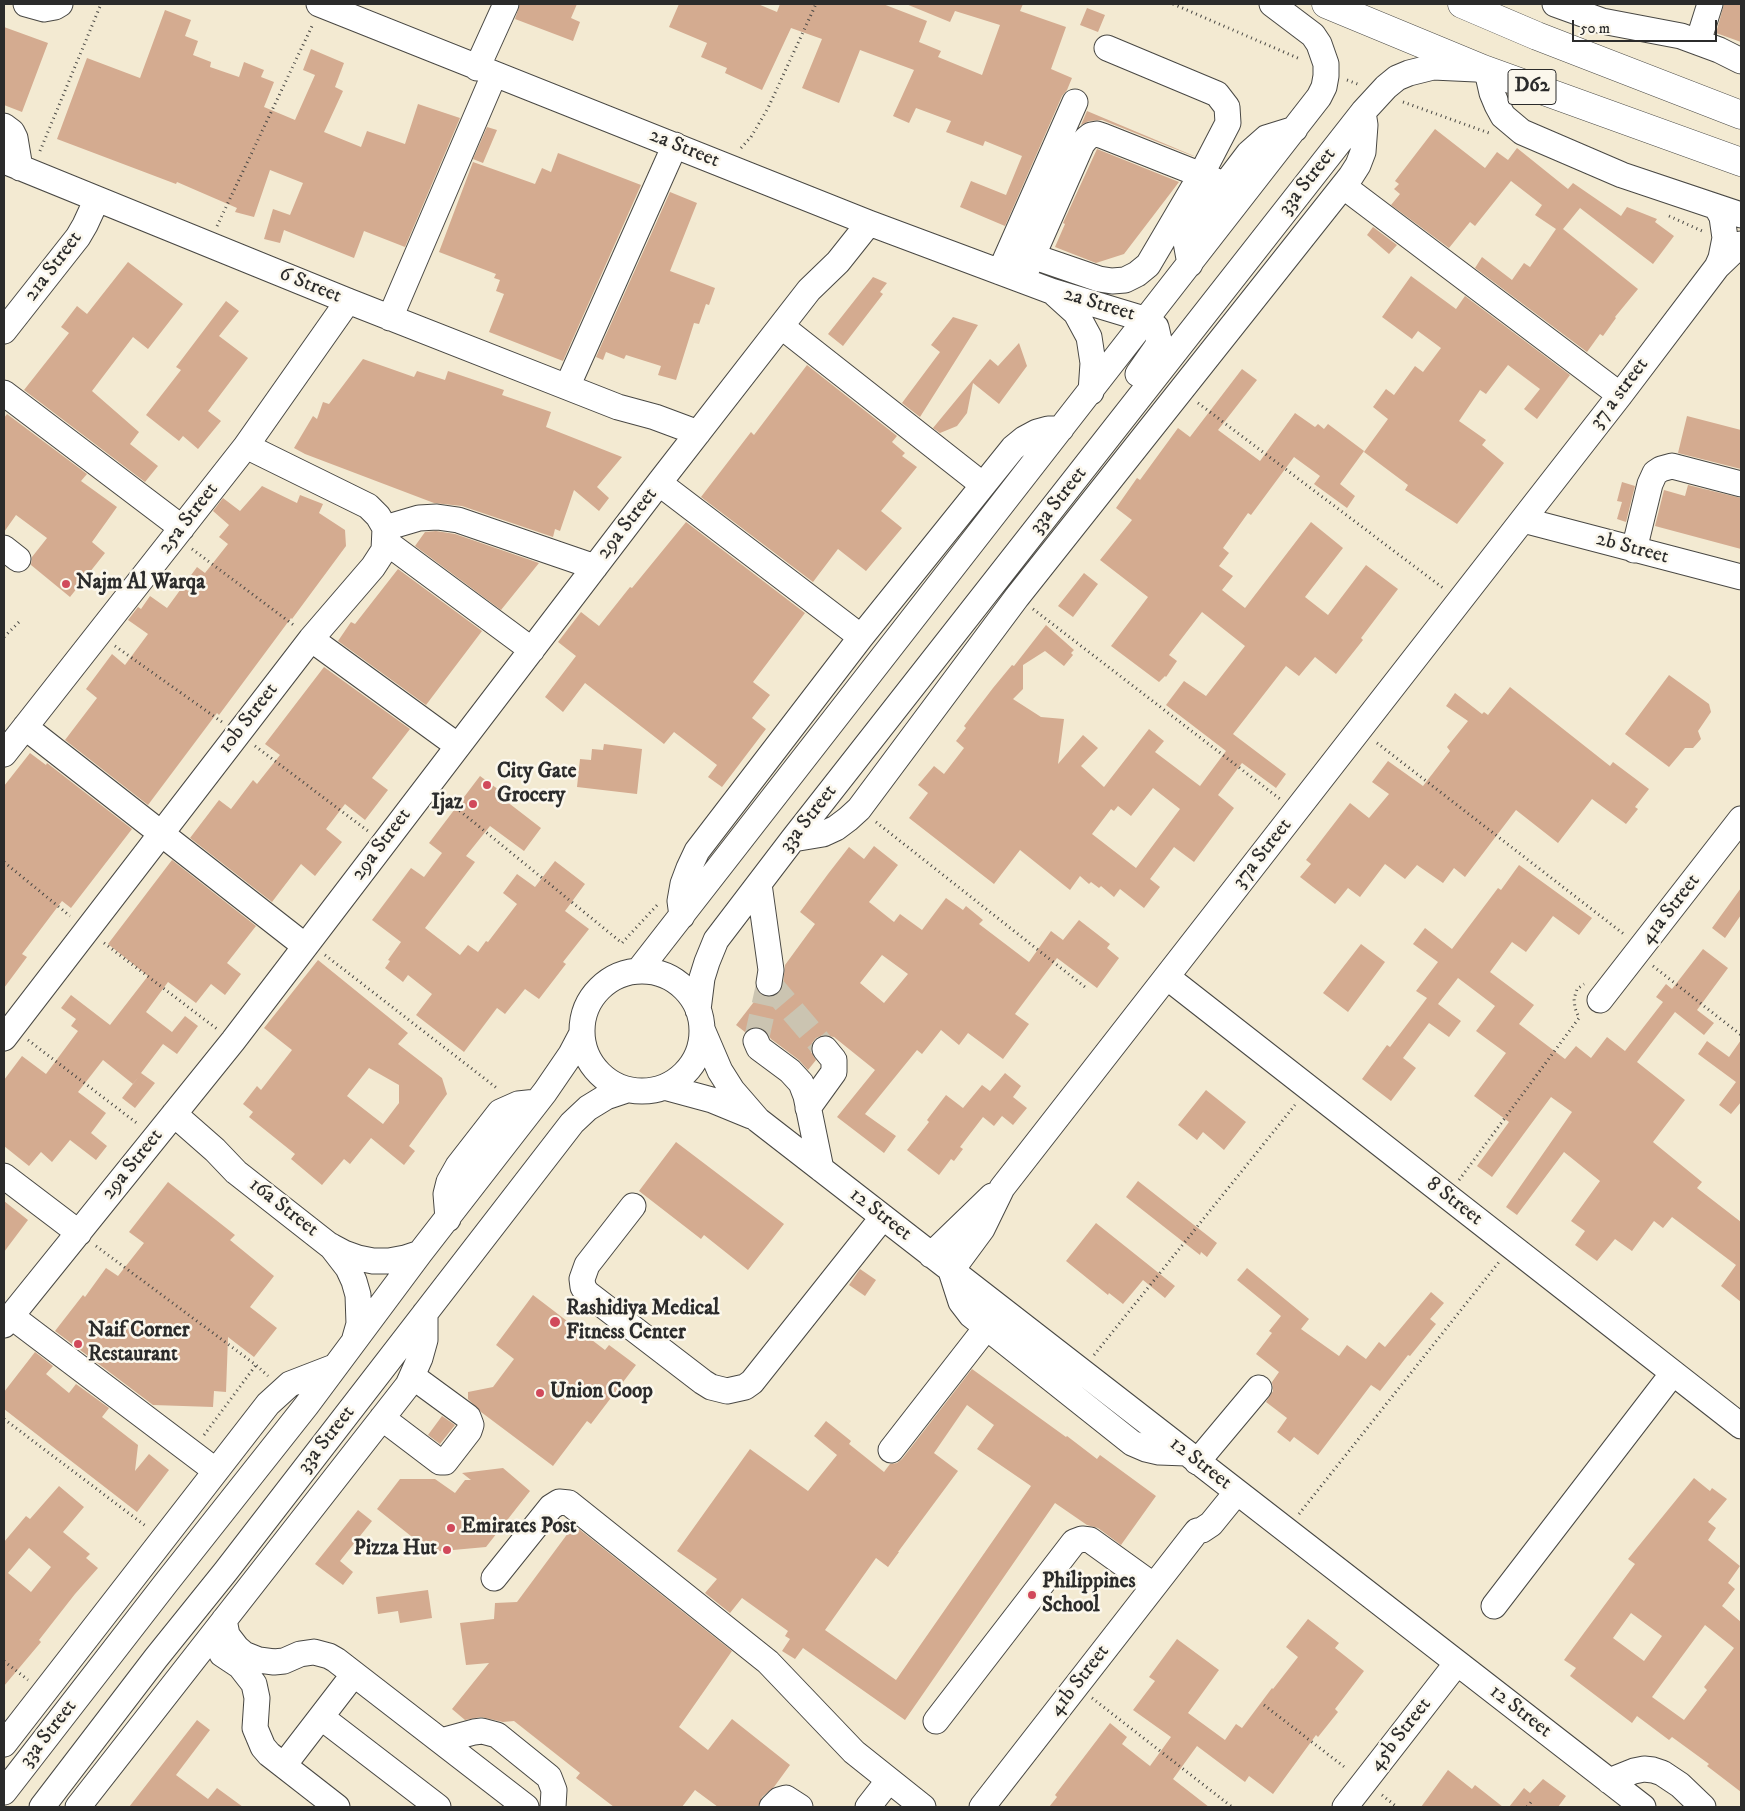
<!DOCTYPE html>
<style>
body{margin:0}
#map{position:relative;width:1745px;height:1811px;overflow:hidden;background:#f3ead2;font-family:"IM FELL DW Pica",serif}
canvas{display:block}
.frame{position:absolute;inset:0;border:5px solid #2b2b2b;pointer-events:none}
.scale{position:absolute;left:1572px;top:20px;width:145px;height:22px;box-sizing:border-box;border:2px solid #2b2b2b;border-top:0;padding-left:6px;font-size:15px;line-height:18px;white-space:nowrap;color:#2b2b2b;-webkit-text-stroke:4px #fbf7ec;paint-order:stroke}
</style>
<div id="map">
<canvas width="1745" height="1811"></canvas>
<div class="frame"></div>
<div class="scale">50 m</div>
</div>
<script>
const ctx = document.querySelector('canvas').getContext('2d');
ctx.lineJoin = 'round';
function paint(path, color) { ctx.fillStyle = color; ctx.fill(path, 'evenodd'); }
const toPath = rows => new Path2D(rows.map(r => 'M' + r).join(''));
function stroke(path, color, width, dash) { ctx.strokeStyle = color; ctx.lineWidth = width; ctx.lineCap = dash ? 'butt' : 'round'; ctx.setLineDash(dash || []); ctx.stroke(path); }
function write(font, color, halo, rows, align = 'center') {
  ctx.font = font + ' "IM FELL DW Pica",serif'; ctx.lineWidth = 5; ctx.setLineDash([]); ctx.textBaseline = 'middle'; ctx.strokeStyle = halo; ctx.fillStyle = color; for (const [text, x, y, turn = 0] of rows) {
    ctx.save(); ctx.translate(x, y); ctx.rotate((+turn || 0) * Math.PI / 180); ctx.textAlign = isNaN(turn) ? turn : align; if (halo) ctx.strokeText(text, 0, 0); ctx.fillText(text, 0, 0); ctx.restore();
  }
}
paint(toPath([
 [520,4,577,4,571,18,580,22,573,41,515,19],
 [679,4,758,4,777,12,780,4,883,4,927,21,919,42,941,51,938,57,982,75,1000,25,955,11,950,22,906,4,1023,4,1020,11,1066,27,1051,69,1072,78,1067,90,1062,96,1005,226,960,207,971,181,1006,195,1022,156,985,141,983,146,946,132,951,121,916,108,909,123,893,116,914,70,860,50,839,103,802,88,822,39,791,28,762,90,725,73,727,68,701,57,707,43,669,27],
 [1724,4,1741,4,1741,42,1716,33],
 [1087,8,1105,15,1098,32,1080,25],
 [165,10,191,20,185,36,198,41,193,55,211,62,210,67,239,77,244,62,264,70,261,77,274,82,264,107,295,120,315,75,303,70,311,49,344,63,335,87,343,91,324,132,361,147,367,131,405,144,418,104,460,118,405,247,364,231,354,258,284,230,280,243,264,239,273,209,290,215,303,183,270,170,254,217,235,212,237,208,177,182,176,184,57,139,87,58,140,78],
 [4,27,48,43,22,112,4,105],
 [1087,111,1194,156,1193,156,1102,120,1089,121,1081,125],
 [487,127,497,130,483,163,473,159],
 [1435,129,1485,168,1497,152,1508,160,1517,148,1568,189,1573,183,1621,216,1627,207,1657,219,1655,222,1674,236,1653,264,1580,208,1563,229,1638,289,1615,317,1616,318,1603,336,1600,334,1587,352,1475,268,1482,257,1512,280,1524,263,1530,267,1556,229,1535,215,1542,205,1511,181,1475,226,1470,222,1449,248,1391,205,1400,194,1394,189,1399,184,1395,181],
 [1097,149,1179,182,1124,254,1096,263,1055,247,1065,224,1063,223],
 [558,153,641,185,563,361,489,332,504,294,496,291,500,280,494,278,496,274,439,252,473,162,535,184,542,168,551,172],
 [670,192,697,203,670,271,715,288,709,305,706,304,699,324,694,323,676,380,658,375,661,366,626,355,624,359,606,352,603,360,596,357],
 [1373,227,1397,245,1389,254,1367,235],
 [128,262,183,304,148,349,133,337,92,391,139,432,130,444,158,466,145,482,24,390,69,333,61,327,77,306,87,314],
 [1411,276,1456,309,1465,296,1570,375,1537,419,1524,409,1540,389,1508,365,1486,394,1480,390,1459,421,1486,440,1482,445,1504,463,1457,524,1405,490,1408,485,1364,452,1388,419,1373,407,1386,389,1394,395,1415,366,1423,372,1441,348,1418,331,1412,339,1382,317],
 [873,277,887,283,880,292,883,294,843,346,828,334],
 [226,301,239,311,219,336,248,358,208,411,221,421,198,449,183,436,179,441,146,415,181,370,176,367],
 [953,317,978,325,920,417,902,403,940,352,931,345],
 [1019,343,1027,366,999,404,973,383,967,413,957,426,940,433,933,428,990,359,998,366],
 [363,359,414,377,417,371,445,380,448,371,504,390,502,395,551,412,546,427,622,457,597,487,609,498,599,511,574,490,560,531,555,529,553,537,462,506,434,503,305,454,294,448,313,416,317,419,323,402,329,404],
 [807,365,897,436,892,442,905,453,902,456,917,467,881,511,902,528,866,571,838,549,813,582,701,497,751,432,754,435],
 [1242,369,1257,380,1218,430,1260,461,1295,413,1315,427,1318,424,1324,429,1328,424,1364,451,1340,484,1355,496,1347,508,1314,484,1320,476,1294,457,1251,515,1248,513,1223,548,1229,553,1219,566,1233,576,1222,590,1245,608,1311,522,1343,548,1305,597,1328,615,1366,565,1398,589,1361,638,1363,640,1336,674,1315,657,1299,676,1286,666,1233,734,1286,774,1276,788,1242,763,1218,795,1234,808,1194,862,1174,847,1150,879,1160,887,1144,908,1120,889,1114,897,1101,886,1099,888,1091,882,1089,884,1080,876,1070,890,1020,850,994,884,909,818,928,793,918,785,934,766,944,774,964,748,956,741,966,728,964,726,993,688,1012,665,1014,666,1046,625,1074,650,1071,653,1073,655,1064,666,1045,651,1023,665,1023,689,1013,699,1041,717,1064,719,1058,764,1083,735,1098,748,1081,766,1104,787,1149,729,1164,741,1155,752,1200,786,1226,751,1166,705,1184,681,1206,696,1245,646,1202,612,1169,655,1177,661,1166,677,1165,676,1159,682,1111,646,1148,597,1100,560,1132,520,1116,508,1137,478,1140,480,1178,428,1190,437],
 [1153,788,1180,809,1136,868,1092,834,1111,809,1114,811,1118,806,1131,816],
 [7,414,87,474,81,481,117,507,92,542,105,553,70,597,31,565,32,557,47,538,16,515,4,532,4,418],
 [1687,416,1741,430,1741,469,1678,453],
 [1622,482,1635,486,1626,522,1617,519,1622,502,1617,501],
 [1688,485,1741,498,1741,549,1655,526,1664,490,1685,496],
 [262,486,297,503,300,495,323,504,319,513,345,530,346,546,292,619,291,618,219,715,217,713,148,805,65,740,97,698,86,689,112,654,125,665,148,634,128,620,138,607,141,609,150,596,167,608,197,567,205,573,228,544,219,537,229,525,213,511,223,498,240,511],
 [686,522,805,613,753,682,770,695,752,718,766,729,722,787,708,777,717,765,674,732,664,744,585,683,563,712,545,697,576,656,558,642,581,612,599,626,630,587,632,588],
 [436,531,455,534,539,563,501,610,415,546,425,532],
 [398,569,482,631,426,705,338,641,351,622,355,624],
 [1084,573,1098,584,1073,617,1058,606],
 [324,667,410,729,372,778,388,790,365,820,345,804,326,829,342,842,315,876,301,864,272,902,190,838,219,800,231,809,253,780,257,784,280,755,265,744],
 [1669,675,1709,704,1711,712,1698,731,1701,739,1693,748,1685,748,1669,767,1625,734],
 [1510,687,1610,766,1613,762,1649,789,1635,807,1638,809,1626,824,1592,799,1558,843,1516,810,1465,877,1454,868,1443,883,1417,865,1405,879,1385,864,1360,897,1348,888,1335,904,1300,877,1311,864,1306,860,1350,803,1369,818,1389,794,1372,782,1388,761,1423,786,1450,751,1447,747,1468,721,1446,706,1455,693,1482,714,1484,712,1488,715],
 [604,744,642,749,637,794,577,787,580,759,591,760,592,749,603,750],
 [30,753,46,765,47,763,132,829,71,908,62,901,22,954,27,957,4,988,4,786],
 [480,776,499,790,497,794,541,828,524,851,490,826,466,856,475,862,425,928,460,955,468,945,478,952,486,941,488,942,517,904,503,893,517,874,535,887,555,861,585,884,565,911,589,929,563,962,566,964,539,999,525,989,505,1014,497,1008,464,1052,416,1015,432,994,408,975,403,982,385,968,390,961,388,960,401,942,372,920,411,868,424,877,442,853,429,843],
 [874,846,898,865,869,902,894,922,900,914,922,930,946,898,963,910,966,906,983,920,979,924,1029,962,1051,931,1063,940,1079,920,1110,944,1107,948,1119,958,1097,988,1057,958,1015,1014,1029,1024,1003,1059,968,1033,959,1045,941,1030,922,1054,917,1050,865,1114,896,1136,884,1153,837,1117,875,1070,834,1037,823,1035,816,1038,812,1043,811,1052,816,1060,808,1070,799,1060,771,1039,764,1029,758,1027,751,1028,745,1032,736,1025,760,994,766,997,774,997,780,992,783,985,785,965,815,924,800,912,828,874,849,847,864,859],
 [882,955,908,974,884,1003,860,983],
 [172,860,256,926,227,963,241,974,225,995,211,984,196,1003,168,982,146,1012,172,1032,185,1016,198,1026,177,1054,163,1044,141,1073,155,1083,135,1108,122,1098,139,1076,133,1084,103,1060,78,1092,106,1113,91,1133,107,1146,96,1160,70,1140,52,1162,41,1152,29,1166,4,1146,4,1080,22,1056,46,1074,78,1031,71,1026,76,1019,61,1008,71,995,110,1025,148,976,108,944],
 [1519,865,1592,918,1579,935,1553,916,1526,952,1512,942,1490,972,1534,1005,1519,1024,1565,1059,1576,1046,1591,1058,1607,1037,1625,1051,1663,1002,1656,997,1666,984,1672,989,1703,949,1728,968,1697,1010,1714,1023,1704,1035,1675,1012,1637,1062,1685,1100,1653,1142,1702,1182,1697,1188,1741,1222,1741,1302,1721,1286,1736,1265,1672,1217,1663,1228,1654,1221,1632,1251,1615,1239,1597,1261,1575,1245,1585,1231,1571,1221,1600,1181,1564,1152,1517,1215,1506,1207,1572,1112,1551,1097,1492,1177,1477,1166,1509,1122,1474,1096,1506,1053,1476,1031,1495,1006,1458,978,1438,1004,1461,1021,1449,1037,1429,1023,1403,1058,1416,1068,1391,1101,1362,1079,1387,1045,1390,1047,1427,998,1416,991,1438,962,1413,944,1425,928,1452,949,1498,888,1501,890],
 [1741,888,1741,915,1725,938,1712,928],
 [1361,944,1385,962,1348,1012,1323,993],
 [318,960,408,1033,398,1044,442,1078,447,1094,409,1146,415,1151,404,1165,371,1138,350,1164,344,1159,322,1185,291,1159,295,1154,249,1117,253,1112,243,1104,257,1086,261,1090,292,1050,264,1028],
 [369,1068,399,1085,399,1103,383,1124,347,1096],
 [1741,1040,1741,1102,1731,1114,1719,1105,1736,1082,1698,1054,1707,1041,1729,1057],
 [1005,1073,1021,1086,1013,1097,1027,1108,1013,1125,1002,1116,994,1126,983,1117,960,1147,963,1149,954,1161,951,1159,939,1175,907,1150,929,1122,927,1120,946,1095,963,1108,982,1085,990,1091],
 [1206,1090,1246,1122,1224,1150,1203,1132,1197,1140,1178,1125],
 [676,1142,784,1224,748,1270,704,1235,701,1239,639,1191],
 [1138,1181,1217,1243,1207,1257,1201,1252,1200,1255,1126,1197],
 [168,1182,235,1235,230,1240,274,1276,250,1307,277,1328,254,1357,228,1337,226,1392,214,1391,213,1407,153,1405,55,1331,83,1295,85,1297,106,1268,118,1276,144,1243,129,1232],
 [4,1201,28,1220,4,1252],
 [1096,1223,1175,1286,1165,1298,1143,1280,1123,1304,1109,1293,1108,1295,1066,1261],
 [1247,1268,1309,1319,1301,1329,1339,1356,1347,1345,1366,1359,1379,1342,1385,1347,1431,1292,1444,1303,1430,1319,1436,1324,1410,1356,1408,1355,1380,1391,1371,1385,1318,1455,1294,1437,1290,1442,1277,1432,1287,1418,1266,1402,1273,1391,1272,1382,1279,1372,1256,1354,1272,1333,1269,1331,1281,1316,1237,1280],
 [860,1269,876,1280,865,1296,849,1285],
 [533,1295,605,1350,609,1345,636,1365,591,1424,587,1421,553,1466,481,1412,468,1399,468,1392,493,1387,514,1359,496,1345],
 [35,1352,53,1366,46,1374,69,1393,76,1384,109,1408,102,1417,138,1445,135,1471,149,1454,169,1470,137,1512,4,1409,4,1392],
 [972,1369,1066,1437,1067,1436,1097,1459,1100,1455,1156,1496,1121,1545,1098,1528,1087,1525,1055,1503,905,1720,803,1648,795,1659,782,1651,790,1639,785,1636,788,1631,742,1598,730,1613,705,1593,717,1579,677,1551,750,1449,808,1491,837,1455,814,1436,826,1421,851,1441,849,1444,884,1472,890,1464,897,1463,902,1459],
 [967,1405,994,1425,977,1449,1031,1486,896,1680,825,1630,876,1558,888,1567,899,1552,898,1552,958,1471,934,1453],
 [442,1416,455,1425,440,1444,428,1435],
 [503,1468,530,1491,486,1547,431,1552,377,1509,400,1479,435,1479,455,1493,465,1480,471,1480,462,1473],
 [1694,1478,1710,1491,1712,1488,1727,1499,1708,1522,1716,1528,1708,1540,1740,1566,1728,1583,1735,1589,1722,1606,1741,1622,1741,1792,1707,1766,1709,1764,1672,1737,1669,1740,1637,1716,1632,1723,1570,1676,1576,1668,1564,1660,1635,1564,1628,1559],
 [1631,1613,1662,1636,1644,1661,1613,1638],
 [1705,1625,1734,1648,1704,1687,1707,1690,1684,1720,1652,1697],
 [59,1486,84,1507,63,1532,90,1554,86,1558,98,1568,75,1594,39,1640,41,1642,4,1686,4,1542,26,1516,30,1519],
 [29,1548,51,1567,31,1592,8,1573],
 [358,1510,372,1521,340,1561,353,1572,343,1585,315,1564],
 [574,1525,732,1651,679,1727,708,1750,732,1719,790,1765,774,1787,762,1797,758,1807,718,1807,695,1790,682,1807,614,1807,576,1778,580,1773,514,1721,503,1722,481,1717,465,1720,452,1709,489,1663,466,1665,460,1623,494,1619,495,1603,517,1602],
 [428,1590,432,1618,400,1623,398,1611,378,1614,376,1597],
 [1308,1619,1339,1643,1335,1648,1364,1671,1335,1709,1338,1712,1318,1737,1316,1735,1273,1794,1249,1776,1245,1782,1197,1746,1173,1779,1209,1807,1049,1807,1057,1797,1055,1795,1110,1723,1127,1737,1122,1744,1150,1766,1171,1737,1133,1710,1155,1681,1149,1677,1177,1639,1219,1670,1188,1713,1225,1740,1236,1724,1242,1728,1272,1688,1273,1689,1298,1657,1286,1647],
 [197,1720,210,1730,176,1775,208,1799,217,1788,243,1807,129,1807],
 [1448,1770,1472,1789,1475,1785,1503,1807,1421,1807],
 [1543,1779,1566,1796,1558,1807,1509,1807,1524,1788,1530,1793]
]), '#d4ab90');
stroke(toPath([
 [769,983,825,1049],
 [756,1041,769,983]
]), '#cbc4b1', 25, [25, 12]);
const minor = toPath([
 [26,4,44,9,55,7,60,4],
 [319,4,869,223,1051,291,1147,320,1156,327,1159,340,1157,347,1138,374],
 [1555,4,1602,21,1681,36,1719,50,1741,61],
 [1698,42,1710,4],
 [477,68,506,4],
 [1487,71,1492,93,1497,105,1503,116,1522,132,1622,175,1741,215],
 [4,126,12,132,15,138,20,168],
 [4,161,348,301,618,407,655,417,698,433],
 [1343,186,1620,395],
 [1032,256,1099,279,1112,281,1125,280,1137,274,1148,265,1201,175,1228,123,1227,107,1217,94,1107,48],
 [1190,264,1186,242,1189,232,1249,153,1266,138,1295,129],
 [1717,267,1721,258,1725,238,1722,217,1717,208],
 [1026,271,1082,144,1086,139,1091,135,1097,134,1103,136,1224,184],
 [1000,272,1075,102],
 [1055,294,1076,313,1089,337,1093,363,1091,392],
 [390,318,494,75],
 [781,326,983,485],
 [4,331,78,237,85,225,97,199],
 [567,387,675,145],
 [4,393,182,528],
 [659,483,861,637],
 [1523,520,1741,577],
 [385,528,419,518,437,517,458,520,595,567],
 [386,542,532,650],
 [4,548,18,559],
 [1634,550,1650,484,1655,473,1661,469,1672,466,1741,484],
 [311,639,458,746],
 [25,727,305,946],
 [4,754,246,446,348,301],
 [793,839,823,834,836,828,848,819,859,809,1017,597,1351,176,1358,165,1363,152,1365,125,1363,112],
 [759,884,771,970,769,983],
 [682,916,680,901,683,884,689,868,697,851,861,637,1013,448,1024,439,1037,432,1048,429,1061,429],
 [639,970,1319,97,1324,87,1326,76,1326,64,1319,44,1313,35,1272,4],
 '582 1031a60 60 0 1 1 120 0a60 60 0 1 1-120 0Z',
 [1167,977,1741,1426],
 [1600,1000,1741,819],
 [698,1010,702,978,707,962,716,940,793,839,1363,112,1386,87,1397,78,1409,73,1433,67,1476,69],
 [702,1029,720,1071,732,1090,758,1120,1643,1807],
 [4,1038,311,639,373,567,384,550,385,528,378,516,368,506,246,446],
 [756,1041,759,1048,790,1071,801,1083,806,1096,821,1169],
 [664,1087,712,1100,751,1116],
 [808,1108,834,1072,834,1060,825,1049],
 [174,1114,215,1150,236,1172,329,1245,344,1253,358,1258,373,1261,389,1261,405,1258,420,1253],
 [4,1176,79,1233],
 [633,1206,587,1265,582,1279,583,1287,587,1293,703,1382,711,1387,727,1391,745,1387,752,1382,883,1217],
 [448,1219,446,1194,449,1182,458,1166,500,1112,518,1104,537,1102],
 [331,1246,348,1268,354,1281,358,1295,359,1324,355,1338],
 [931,1255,992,1196],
 [11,1316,216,1471],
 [4,1325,233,1041,659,483,809,290,838,262,869,223],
 [382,1418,440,1462,445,1462,469,1431,471,1425,468,1417,412,1376],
 [891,1450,986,1328],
 [1186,1453,1159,1452,1146,1449,1132,1443,971,1315,961,1302,951,1271,982,1229,1002,1188,1620,395,1717,267,1741,244],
 [1197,1462,1259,1388],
 [494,1578,551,1507,559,1502,569,1503,768,1662,854,1752,923,1807],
 [1494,1606,1673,1373],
 [224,1620,227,1635,237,1648,244,1654,259,1660,274,1662,284,1661,300,1654,314,1652,329,1656,336,1660,526,1807],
 [222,1654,240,1666,254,1684,257,1698,255,1728,263,1747,269,1754,337,1807],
 [321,1717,438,1807],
 [936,1721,1074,1542,1082,1539,1090,1540,1154,1586],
 [441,1741,474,1732,482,1731,497,1735,549,1777,554,1790,553,1807],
 [4,1744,268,1404,290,1384,334,1367],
 [284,1765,354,1674],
 [1609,1781,1634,1771,1644,1769,1653,1770,1662,1773,1680,1785,1703,1807],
 [4,1792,166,1583,306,1406,420,1253,545,1092,571,1054,581,1035],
 [42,1807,156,1658,226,1571,572,1123,588,1108,606,1097,627,1090],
 [78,1807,408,1385,420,1358,425,1340,425,1313],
 [772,1807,779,1800,786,1798,800,1807],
 [868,1807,889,1780],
 [982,1807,1193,1536,1197,1531,1202,1530,1211,1524,1237,1492],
 [1345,1807,1457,1663]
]);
const major = toPath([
 [1326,4,1483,69,1741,162],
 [1462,4,1537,36,1741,115]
]);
stroke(minor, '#494844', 27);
stroke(major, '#494844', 29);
stroke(toPath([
 [1173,4,1300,59],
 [1347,80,1360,85],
 [1403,102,1489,133],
 [741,148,751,137,768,108,816,4],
 [40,151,101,4],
 [1669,216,1702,231],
 [217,226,313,24],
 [1198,403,1443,588],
 [192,549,295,626],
 [1033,609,1280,799],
 [4,637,19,622],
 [115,646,222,722],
 [1377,743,1625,935],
 [255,746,368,831],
 [444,798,622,943,659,903],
 [876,822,1085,987],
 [4,862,70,916],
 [104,943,217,1029],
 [325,955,498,1089],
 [1653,966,1741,1035],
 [28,1040,138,1124],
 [1459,1180,1579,1018,1575,1008,1574,999,1577,989,1584,984],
 [96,1246,256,1365,268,1376],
 [1094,1355,1295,1105],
 [4,1419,147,1527],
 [204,1435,256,1365],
 [1299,1514,1499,1262],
 [4,1661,28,1680],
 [1092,1698,1232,1807],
 [1264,1705,1347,1769],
 [1382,1795,1397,1807],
 [1527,1807,1532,1801]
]), '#494844', 3, [1, 4]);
stroke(minor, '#fff', 25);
stroke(major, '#fff', 28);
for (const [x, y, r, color] of [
 [66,584,5,"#d1495b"],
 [487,785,5,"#d1495b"],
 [473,804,5,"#d1495b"],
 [555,1322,6,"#d1495b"],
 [78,1344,5,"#d1495b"],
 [540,1393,5,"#d1495b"],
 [451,1528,5,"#d1495b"],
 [447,1550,5,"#d1495b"],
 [1032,1595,5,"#d1495b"]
]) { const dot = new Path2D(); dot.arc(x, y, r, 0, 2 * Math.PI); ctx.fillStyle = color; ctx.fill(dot); stroke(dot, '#fbf7ec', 2); }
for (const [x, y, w] of [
 [1532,87,48]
]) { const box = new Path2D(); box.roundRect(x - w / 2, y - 17.5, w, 35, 4); ctx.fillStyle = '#fbf7ec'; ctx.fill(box); stroke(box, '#2b2b2b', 1); }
write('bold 20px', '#2b2b2b', null, [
 ["D62",1532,87]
]);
write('21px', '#2b2b2b', '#fbf7ec', [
 ["2a Street",684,149,22],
 ["33a Street",1308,182,-52],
 ["21a Street",54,267,-53],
 ["6 Street",310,286,22],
 ["2a Street",1099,305,17],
 ["37 a street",1620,394,-53],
 ["33a Street",1059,501,-52],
 ["25a Street",189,519,-52],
 ["29a Street",628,524,-52],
 ["2b Street",1632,549,15],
 ["10b Street",249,719,-52],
 ["33a Street",809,819,-52],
 ["29a Street",382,845,-53],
 ["37a Street",1263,854,-52],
 ["41a Street",1671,910,-52],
 ["29a Street",133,1165,-51],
 ["8 Street",1454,1202,38],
 ["16a Street",283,1208,38],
 ["12 Street",880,1215,38],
 ["33a Street",327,1440,-52],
 ["12 Street",1200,1464,38],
 ["41b Street",1080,1681,-52],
 ["12 Street",1520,1712,38],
 ["33a Street",49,1734,-52],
 ["45b Street",1401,1735,-52]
]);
write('bold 21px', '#2b2b2b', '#fbf7ec', [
 ["Najm Al Warqa",76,584],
 ["City Gate",497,773],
 ["Grocery",497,797],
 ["Ijaz",463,804,"right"],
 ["Rashidiya Medical",566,1310],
 ["Fitness Center",566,1334],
 ["Naif Corner",88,1332],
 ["Restaurant",88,1356],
 ["Union Coop",550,1393],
 ["Emirates Post",461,1528],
 ["Pizza Hut",437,1550,"right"],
 ["Philippines",1042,1583],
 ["School",1042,1607]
], 'left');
</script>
